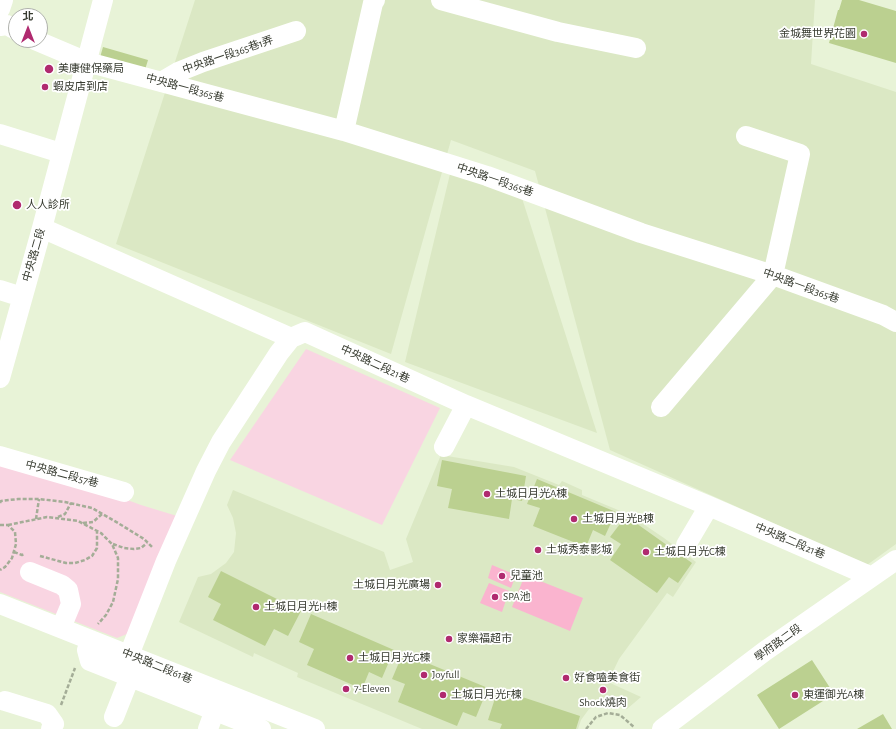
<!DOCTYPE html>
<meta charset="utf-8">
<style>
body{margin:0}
#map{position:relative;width:896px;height:729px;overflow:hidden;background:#e8f3d7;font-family:"Alegreya Sans","Noto Sans TC",sans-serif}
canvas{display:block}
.north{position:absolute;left:8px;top:8px;width:40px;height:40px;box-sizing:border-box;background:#fff;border:1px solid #afb1ac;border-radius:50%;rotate:0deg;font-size:11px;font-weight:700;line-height:16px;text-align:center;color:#373b30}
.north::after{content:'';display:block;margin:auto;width:14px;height:18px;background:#b02a6f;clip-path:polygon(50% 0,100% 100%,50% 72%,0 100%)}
</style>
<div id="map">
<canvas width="896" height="729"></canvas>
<div class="north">北</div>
</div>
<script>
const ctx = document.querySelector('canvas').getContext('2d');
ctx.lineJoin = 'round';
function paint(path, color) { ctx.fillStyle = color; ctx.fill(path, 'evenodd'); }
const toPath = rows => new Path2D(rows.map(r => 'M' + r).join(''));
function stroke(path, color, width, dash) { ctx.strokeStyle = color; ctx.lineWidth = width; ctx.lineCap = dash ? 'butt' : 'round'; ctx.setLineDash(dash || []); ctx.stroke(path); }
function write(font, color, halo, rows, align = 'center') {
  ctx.font = font + ' "Alegreya Sans","Noto Sans TC",sans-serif'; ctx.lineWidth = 3.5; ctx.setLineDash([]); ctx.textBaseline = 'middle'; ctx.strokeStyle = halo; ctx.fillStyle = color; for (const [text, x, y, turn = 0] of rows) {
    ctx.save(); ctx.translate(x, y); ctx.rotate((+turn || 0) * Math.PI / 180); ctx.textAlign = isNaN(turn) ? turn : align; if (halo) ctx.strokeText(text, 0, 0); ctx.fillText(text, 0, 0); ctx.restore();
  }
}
paint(toPath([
 [195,0,815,0,811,64,896,92,896,544,867,565,610,450,535,171,451,140,391,354,116,244],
 [450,174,521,195,597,433,405,362],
 [441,455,514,467,559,485,562,481,582,490,582,495,630,515,664,538,696,562,673,597,667,593,619,659,608,682,641,697,627,709,618,703,604,703,589,709,581,720,578,729,422,729,297,677,298,673,254,653,253,657,179,622,198,577,211,574,226,563,234,552,236,533,233,518,227,505,233,490,384,552,390,570,413,562,406,539]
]), '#dbe8c4');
paint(toPath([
 [306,349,440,408,382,525,230,460],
 [0,461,100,490,141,505,177,516,132,632,117,638,0,592]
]), '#f9d5e2');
paint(toPath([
 [492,565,516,575,511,588,488,578],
 [525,575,583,598,570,631,512,607],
 [489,583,509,591,502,612,480,603]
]), '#fab4cf');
paint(toPath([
 [842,0,859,0,896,11,896,63,829,43,838,10,839,10],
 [103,47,148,60,144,73,99,61],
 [442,460,526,476,522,501,512,499,509,519,448,508,452,489,437,486],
 [537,479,616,512,605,536,593,530,586,547,533,526,540,508,527,504],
 [626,516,692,563,678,583,669,577,657,593,610,560,621,544,610,537],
 [221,571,301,611,288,636,274,629,265,646,213,620,221,604,208,597],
 [311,614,394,650,382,678,369,672,362,689,307,665,314,649,299,642],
 [403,653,488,688,476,717,463,712,457,726,398,702,405,684,392,679],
 [812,660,834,694,779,729,757,695],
 [498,689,580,716,576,729,500,729,502,724,488,720],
 [883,714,892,729,857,729]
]), '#bbd090');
stroke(toPath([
 [0,503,1,501,18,499,39,499,65,502,92,508,118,523,144,539,153,548],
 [58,517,65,514,71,503],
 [36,519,39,499],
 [83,523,93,522,102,514],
 [0,525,8,525,15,532,16,544,12,558,5,567,0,570],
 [8,525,47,517,78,521,101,533,112,544,118,558,118,579,113,602,106,615,98,624],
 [113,544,124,548,134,549,141,548,147,543],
 [14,552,22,555,25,554],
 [40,556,66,563,75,563,85,560,92,556,97,548,97,531],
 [61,705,75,668],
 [586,729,596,717,608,713,620,715,634,727]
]), '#a4ad97', 2.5, [4, 2]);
stroke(toPath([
 [441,0,558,32,636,48],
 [0,9,3,0],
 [0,26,7,25,16,30],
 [35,40,87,62,344,131,487,176,641,233,773,275,883,315,896,322],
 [161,82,178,72,203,62,296,31],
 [344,131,373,3,375,0],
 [0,134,61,153],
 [42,228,291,338,305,332,466,405,709,506,872,577],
 [0,290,22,297],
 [0,378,42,228,103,0],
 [661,407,773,275,800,154,746,136],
 [444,447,466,405],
 [0,456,124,492],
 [686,545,709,506],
 [30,572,62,585,68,590,71,604,61,628],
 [0,604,315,729],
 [91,640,87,650,90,661,261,729],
 [129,655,166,561,206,471,221,442,279,353,291,338],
 [5,701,47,714,54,724,51,729],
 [114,717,135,664],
 [208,729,219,699],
 [662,729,765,651,896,560]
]), '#fff', 20);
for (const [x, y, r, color] of [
 [864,34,4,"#b02a6f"],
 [49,69,5,"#b02a6f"],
 [45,87,4,"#b02a6f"],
 [17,205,5,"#b02a6f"],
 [487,494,4,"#b02a6f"],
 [574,519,4,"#b02a6f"],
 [538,550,4,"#b02a6f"],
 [646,552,4,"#b02a6f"],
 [502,576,4,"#b02a6f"],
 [438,585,4,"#b02a6f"],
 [495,597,4,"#b02a6f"],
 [256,607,4,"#b02a6f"],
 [449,639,4,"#b02a6f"],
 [350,658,4,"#b02a6f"],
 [424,675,4,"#b02a6f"],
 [566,678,4,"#b02a6f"],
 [346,689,4,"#b02a6f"],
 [603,690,4,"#b02a6f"],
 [443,695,4,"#b02a6f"],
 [795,695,4,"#b02a6f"]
]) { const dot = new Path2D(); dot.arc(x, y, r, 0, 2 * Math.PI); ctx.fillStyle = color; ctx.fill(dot); stroke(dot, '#fff', 1.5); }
write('11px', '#373b30', '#fff', [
 ["金城舞世界花園",856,34,"right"],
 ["美康健保藥局",58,69],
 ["蝦皮店到店",53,87],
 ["人人診所",26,205],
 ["土城日月光A棟",495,494],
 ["土城日月光B棟",582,519],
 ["土城秀泰影城",546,550],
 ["土城日月光C棟",654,552],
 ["兒童池",510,576],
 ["土城日月光廣場",430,585,"right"],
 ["SPA池",503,597],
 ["土城日月光H棟",264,607],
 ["家樂福超市",457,639],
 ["土城日月光G棟",358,658],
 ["Joyfull",432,675],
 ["好食嗑美食街",574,678],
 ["7-Eleven",354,689],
 ["土城日月光F棟",451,695],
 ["東運御光A棟",803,695],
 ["Shock燒肉",603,703,"center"]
], 'left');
write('11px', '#373b30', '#fff', [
 ["中央路一段365巷1弄",228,55,-19],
 ["中央路一段365巷",185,88,15],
 ["中央路一段365巷",495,180,19],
 ["中央路二段",34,255,-74],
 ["中央路一段365巷",801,286,20],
 ["中央路二段21巷",375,364,25],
 ["中央路二段57巷",62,474,15],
 ["中央路二段21巷",790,541,23],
 ["學府路二段",778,643,-36],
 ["中央路二段61巷",157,666,22]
]);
</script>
